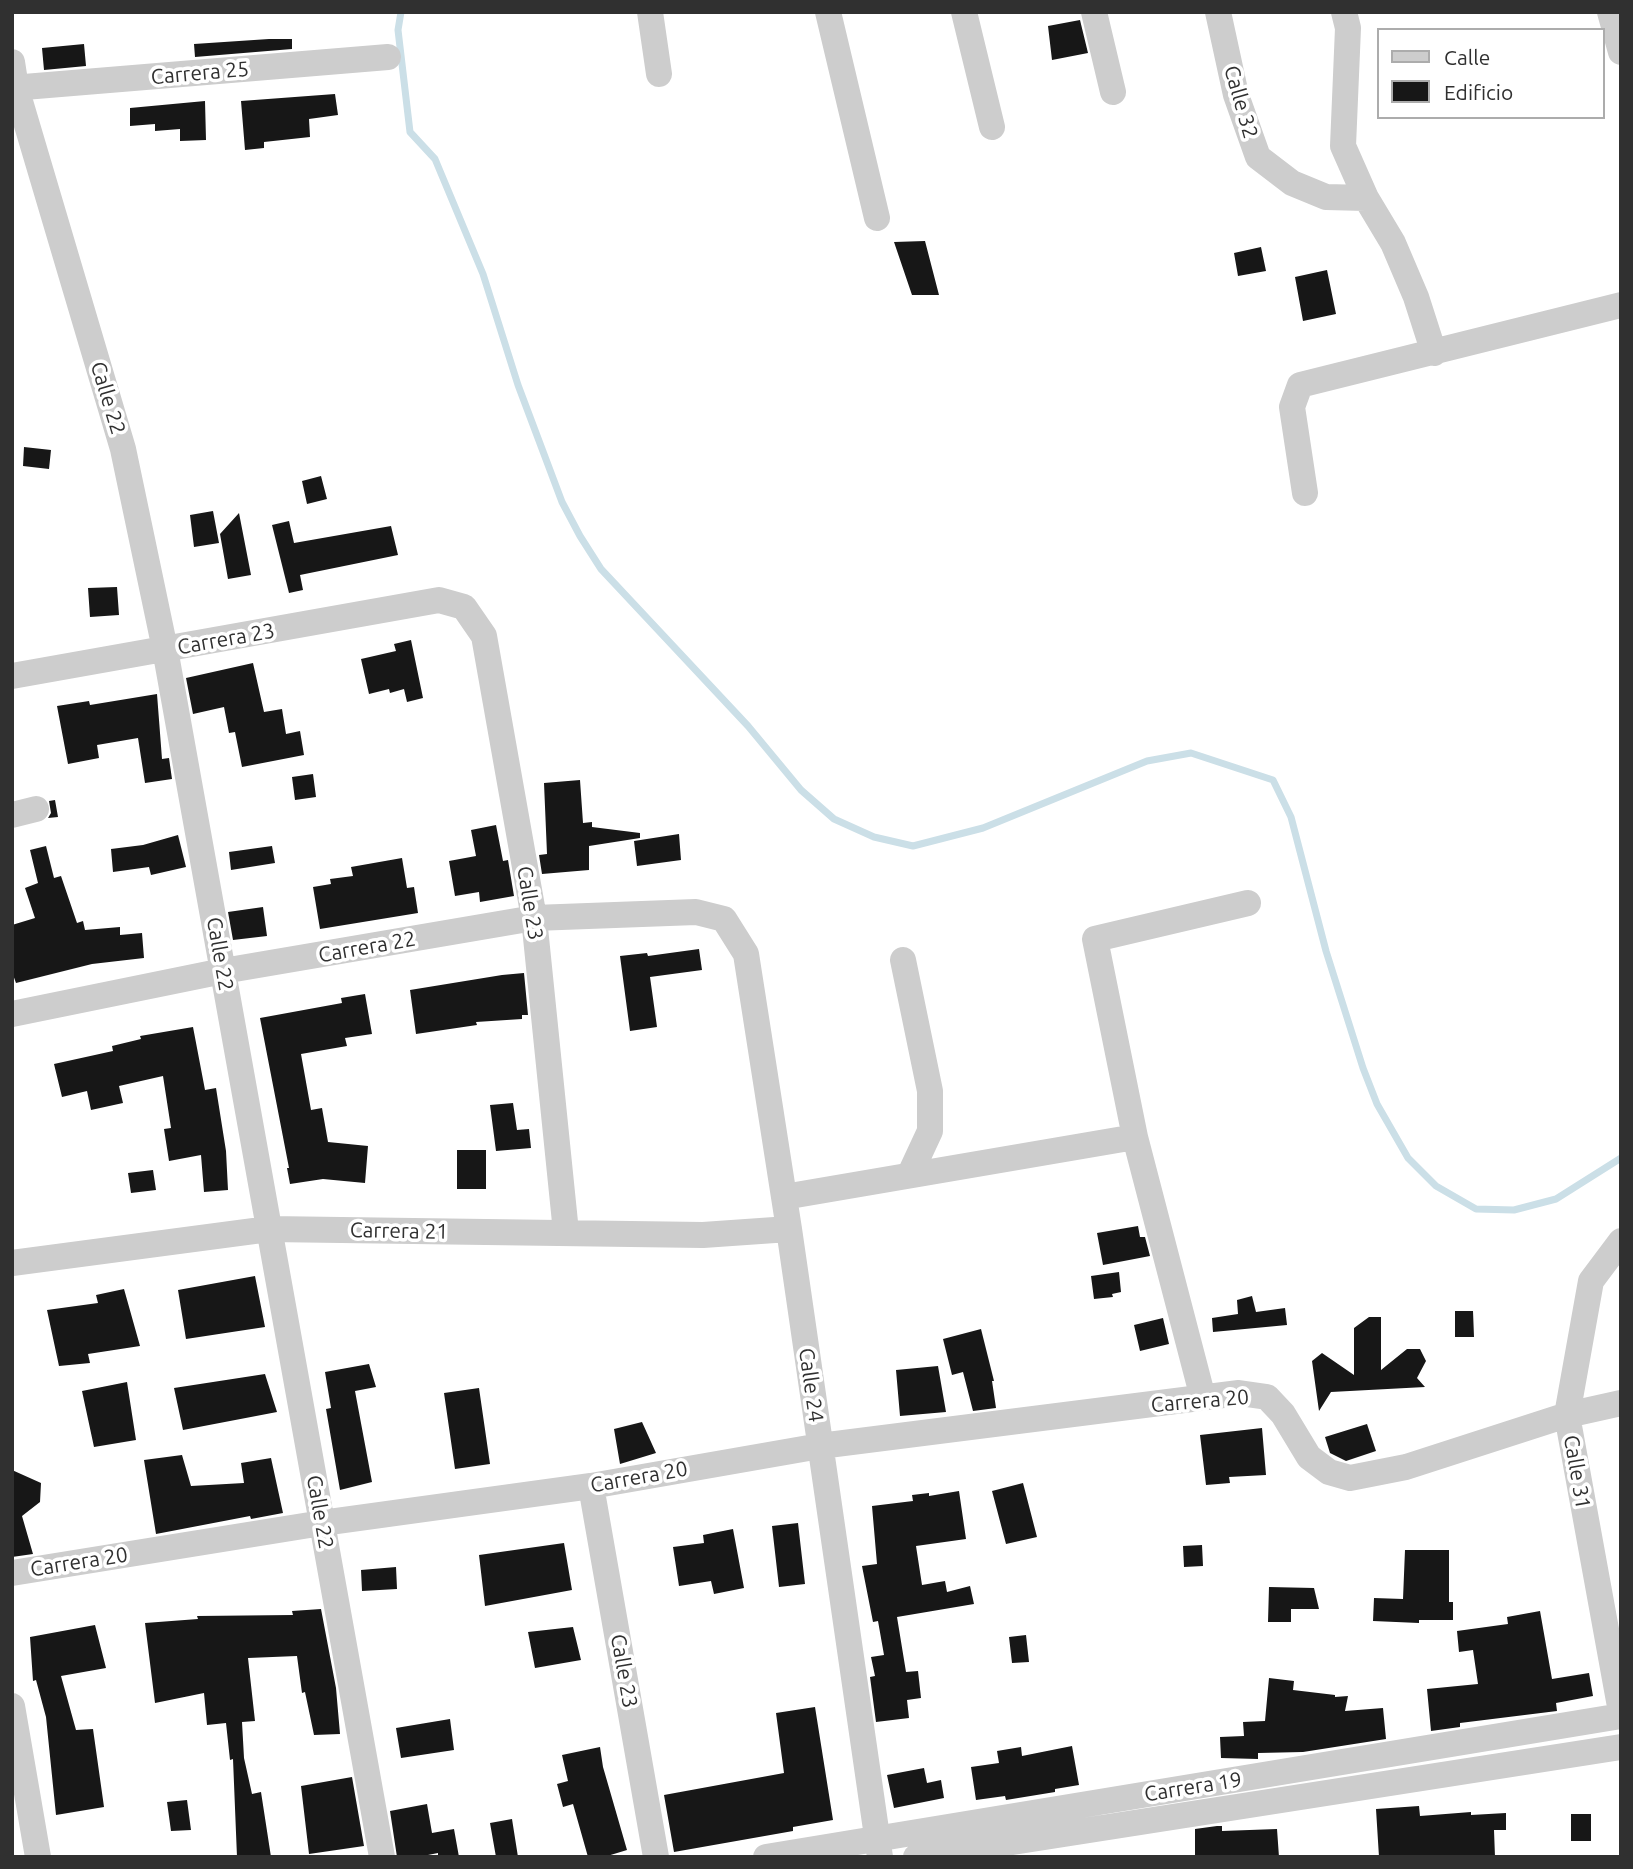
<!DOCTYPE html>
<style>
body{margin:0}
#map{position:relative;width:1633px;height:1869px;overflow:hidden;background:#fff;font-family:Ubuntu,sans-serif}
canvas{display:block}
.frame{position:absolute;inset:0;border:14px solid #303030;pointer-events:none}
.legend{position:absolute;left:1377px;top:28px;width:228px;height:91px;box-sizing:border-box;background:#fff;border:2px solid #acacac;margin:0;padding:9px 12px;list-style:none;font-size:21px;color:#303030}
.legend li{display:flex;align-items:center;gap:14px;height:35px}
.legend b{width:35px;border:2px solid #acacac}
</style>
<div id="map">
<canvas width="1633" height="1869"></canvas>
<div class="frame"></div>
<ul class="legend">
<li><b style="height:9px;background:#cdcdcd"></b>Calle</li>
<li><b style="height:19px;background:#171717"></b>Edificio</li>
</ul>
</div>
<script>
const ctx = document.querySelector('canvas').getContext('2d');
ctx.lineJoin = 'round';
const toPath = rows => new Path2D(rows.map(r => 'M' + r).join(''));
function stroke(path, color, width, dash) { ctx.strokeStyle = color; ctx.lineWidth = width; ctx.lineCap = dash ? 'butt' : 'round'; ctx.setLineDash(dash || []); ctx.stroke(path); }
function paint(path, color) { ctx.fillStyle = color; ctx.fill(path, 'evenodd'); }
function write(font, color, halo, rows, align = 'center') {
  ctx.font = font + ' Ubuntu,sans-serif'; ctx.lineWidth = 7; ctx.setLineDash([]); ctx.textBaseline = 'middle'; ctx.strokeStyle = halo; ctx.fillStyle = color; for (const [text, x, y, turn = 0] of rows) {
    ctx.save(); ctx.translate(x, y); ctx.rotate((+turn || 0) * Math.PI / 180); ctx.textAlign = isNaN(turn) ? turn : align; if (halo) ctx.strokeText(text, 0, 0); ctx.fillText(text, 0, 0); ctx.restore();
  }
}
stroke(toPath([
 [401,12,398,30,410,132,435,159,483,274,518,385,562,502,580,536,601,569,748,726,801,790,834,819,874,837,913,846,983,828,1147,761,1191,753,1273,780,1291,817,1326,951,1363,1068,1377,1104,1408,1158,1436,1186,1476,1209,1514,1210,1556,1199,1621,1158]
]), '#cbdfe7', 7);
paint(toPath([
 [1080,20,1088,53,1052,60,1048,26],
 [269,39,292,39,292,49,195,57,194,44],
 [84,44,86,66,44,70,42,48],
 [335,94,338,115,309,119,310,137,264,142,264,148,245,150,241,101],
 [205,101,206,140,180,141,180,129,155,131,155,124,130,126,130,108],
 [925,241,939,295,912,295,894,242],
 [1261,247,1266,271,1238,276,1234,253],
 [1327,270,1336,314,1303,321,1295,277],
 [24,447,51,450,49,469,23,466],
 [321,476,327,499,307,504,302,481],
 [213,511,219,543,194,547,190,515],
 [239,513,251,575,228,579,220,534],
 [289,521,294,543,391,526,398,555,300,575,303,590,289,593,272,525],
 [117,587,119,615,90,617,88,588],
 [411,640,423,698,407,702,404,689,390,693,389,689,369,694,361,659,396,651,394,644],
 [253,663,264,712,282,709,286,734,300,731,304,755,242,767,235,732,229,733,224,707,193,714,186,678],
 [157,694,162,759,169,758,172,779,145,783,138,738,97,745,99,758,68,764,57,706,89,701,90,705],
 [313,774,316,797,295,800,292,777],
 [580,780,583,823,592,822,592,827,640,833,640,838,589,846,589,870,542,874,539,855,547,854,544,783],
 [55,800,58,817,48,818,51,813,49,801],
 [496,825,503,861,508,860,514,896,480,902,479,892,455,896,449,861,476,856,471,830],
 [679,834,681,860,637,866,634,841],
 [178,835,186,867,151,875,149,867,113,872,111,849,143,845],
 [46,846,54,878,61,876,77,923,83,921,85,930,120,927,120,935,142,933,144,958,92,964,16,983,12,972,12,925,35,918,25,888,38,883,30,850],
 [272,846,275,863,231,870,229,852],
 [402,858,407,888,414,887,418,913,320,929,313,887,331,884,330,879,353,876,351,867],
 [263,907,267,936,233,940,228,912],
 [699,949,702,970,650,977,657,1027,630,1031,620,956,647,953,648,956],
 [524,973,528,1015,522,1015,522,1019,476,1022,477,1025,416,1034,410,990,502,975],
 [365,994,372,1034,345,1038,347,1046,301,1054,311,1110,322,1108,328,1142,368,1146,365,1183,323,1179,290,1184,287,1168,289,1168,260,1018,342,1003,341,998],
 [193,1027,205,1090,216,1088,226,1151,228,1190,204,1192,201,1155,169,1161,164,1129,171,1128,163,1076,119,1086,123,1103,91,1110,87,1091,62,1097,54,1064,113,1051,112,1046,141,1039,140,1036],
 [513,1103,517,1130,529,1129,531,1148,496,1151,490,1105],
 [457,1150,486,1150,486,1189,457,1189],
 [153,1170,156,1190,131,1193,128,1173],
 [1138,1226,1140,1237,1145,1237,1150,1256,1103,1265,1097,1233],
 [1119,1272,1121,1292,1112,1294,1113,1297,1094,1299,1091,1276],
 [255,1276,265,1327,186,1339,178,1290],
 [124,1289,140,1346,88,1354,90,1363,59,1366,47,1310,98,1303,96,1295],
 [1252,1296,1256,1312,1285,1308,1287,1325,1213,1332,1212,1318,1238,1314,1237,1300],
 [1455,1311,1473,1311,1474,1337,1455,1337],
 [1369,1317,1381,1317,1381,1370,1407,1349,1420,1349,1426,1361,1417,1378,1425,1387,1331,1392,1319,1411,1312,1361,1322,1353,1354,1375,1354,1328],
 [1163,1318,1169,1344,1140,1351,1134,1325],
 [981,1329,994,1381,992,1381,996,1408,973,1411,963,1372,952,1375,943,1339],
 [369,1364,376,1387,355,1391,372,1482,340,1490,326,1409,331,1408,325,1372],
 [938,1366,946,1412,900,1416,896,1370],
 [265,1374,277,1412,183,1430,174,1388],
 [127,1382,136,1440,94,1447,82,1391],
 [479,1388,490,1464,455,1469,444,1393],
 [642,1422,656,1453,620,1464,614,1429],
 [1367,1424,1376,1451,1346,1461,1330,1453,1325,1437],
 [1262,1428,1266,1475,1229,1477,1230,1483,1206,1485,1200,1435],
 [182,1455,191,1486,244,1483,241,1463,271,1458,283,1513,251,1519,250,1516,156,1534,144,1460],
 [12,1470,41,1483,40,1502,22,1516,33,1554,12,1557],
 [1023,1483,1037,1537,1006,1544,992,1491],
 [959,1491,966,1539,916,1546,922,1585,945,1581,947,1592,970,1586,974,1604,897,1617,906,1672,918,1671,921,1698,907,1700,909,1718,876,1722,870,1677,875,1676,871,1657,884,1655,878,1621,873,1622,862,1566,877,1564,872,1506,913,1501,912,1495,929,1493,929,1496],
 [798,1523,805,1584,779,1587,772,1526],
 [733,1529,744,1588,714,1594,711,1581,679,1586,673,1547,704,1543,703,1535],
 [564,1543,572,1590,485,1606,479,1555],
 [1202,1545,1203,1566,1184,1567,1183,1546],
 [1405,1550,1449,1550,1449,1602,1453,1602,1453,1620,1419,1620,1419,1623,1373,1621,1374,1598,1403,1599],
 [396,1567,397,1589,362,1591,361,1570],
 [1269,1587,1314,1588,1319,1609,1291,1609,1291,1622,1268,1622],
 [321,1609,336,1688,340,1734,314,1735,305,1692,302,1693,297,1656,248,1658,255,1721,242,1722,244,1758,252,1794,261,1792,271,1857,237,1857,233,1759,230,1760,226,1723,207,1725,204,1693,155,1703,145,1623,198,1619,197,1616,293,1615,292,1611],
 [1540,1611,1552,1679,1589,1673,1593,1696,1556,1703,1557,1711,1460,1723,1460,1727,1431,1731,1427,1689,1478,1684,1473,1650,1459,1652,1457,1631,1508,1624,1507,1617],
 [95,1625,106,1668,61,1676,76,1730,93,1729,104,1807,56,1815,46,1717,36,1680,33,1681,30,1637],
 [573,1627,581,1660,535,1668,528,1632],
 [1026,1635,1029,1662,1012,1663,1009,1637],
 [1269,1678,1294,1681,1293,1690,1335,1695,1335,1697,1348,1696,1345,1711,1383,1708,1386,1739,1303,1752,1258,1753,1258,1759,1221,1758,1220,1737,1244,1736,1243,1722,1265,1721],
 [815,1707,833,1820,793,1827,793,1831,674,1852,664,1795,784,1773,776,1713],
 [450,1719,454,1750,401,1758,396,1728],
 [1072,1746,1079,1785,1055,1789,1055,1792,1006,1800,1005,1796,976,1800,971,1767,999,1763,997,1751,1021,1747,1022,1756],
 [600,1747,603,1767,627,1850,604,1857,588,1857,573,1804,563,1807,557,1784,568,1781,562,1755],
 [924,1768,927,1783,941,1780,944,1798,894,1808,887,1775],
 [352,1777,364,1846,309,1854,301,1786],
 [187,1800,191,1830,171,1831,167,1802],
 [427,1804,432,1833,454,1829,459,1857,438,1857,438,1853,418,1857,397,1857,390,1811],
 [1419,1806,1420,1816,1471,1812,1471,1815,1506,1813,1506,1830,1494,1830,1495,1857,1379,1857,1376,1809],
 [1571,1814,1591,1814,1591,1841,1571,1841],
 [512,1819,518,1857,496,1857,490,1823],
 [1217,1826,1222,1826,1222,1831,1277,1829,1279,1857,1195,1857,1195,1829]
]), '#171717');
stroke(toPath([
 [650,12,659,74],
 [828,12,877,218],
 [964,12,992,127],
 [1094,12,1113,92],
 [1218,12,1236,95,1258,157,1292,183,1326,197,1366,198],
 [1344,12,1348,28,1343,146,1366,198,1393,243,1416,297,1434,353],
 [1610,12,1621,52],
 [12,62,16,88,123,449,165,649,382,1857],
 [12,88,388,57],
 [1305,493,1292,407,1300,385,1621,305],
 [12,676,439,600,464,607,484,636,534,918,566,1232],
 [12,815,36,809],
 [903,960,930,1091,930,1131,910,1174],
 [12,1014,223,971,534,918,696,912,724,919,746,954,789,1229,880,1857],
 [784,1197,1135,1137],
 [1621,1241,1591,1281,1567,1415,1621,1712],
 [12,1263,269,1229,703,1235,789,1229],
 [1203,1398,1135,1137,1095,939,1248,903],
 [591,1486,656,1857],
 [12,1573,322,1523,591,1486,820,1446,1239,1393,1267,1397,1283,1414,1309,1457,1329,1472,1350,1478,1406,1467,1567,1415,1621,1403],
 [12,1706,38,1857],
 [766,1857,1621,1716],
 [916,1857,1621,1747]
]), '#cdcdcd', 26);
write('21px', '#303030', '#fff', [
 ["Carrera 25",200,73,-5],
 ["Calle 32",1241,102,74],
 ["Calle 22",108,398,73],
 ["Carrera 23",226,639,-10],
 ["Calle 23",530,903,81],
 ["Carrera 22",367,947,-10],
 ["Calle 22",220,954,80],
 ["Carrera 21",399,1231,1],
 ["Calle 24",811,1385,82],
 ["Carrera 20",1200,1401,-5],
 ["Calle 31",1577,1472,80],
 ["Carrera 20",639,1477,-10],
 ["Calle 22",320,1512,80],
 ["Carrera 20",79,1562,-9],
 ["Calle 23",624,1671,80],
 ["Carrera 19",1193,1787,-9]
]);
</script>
